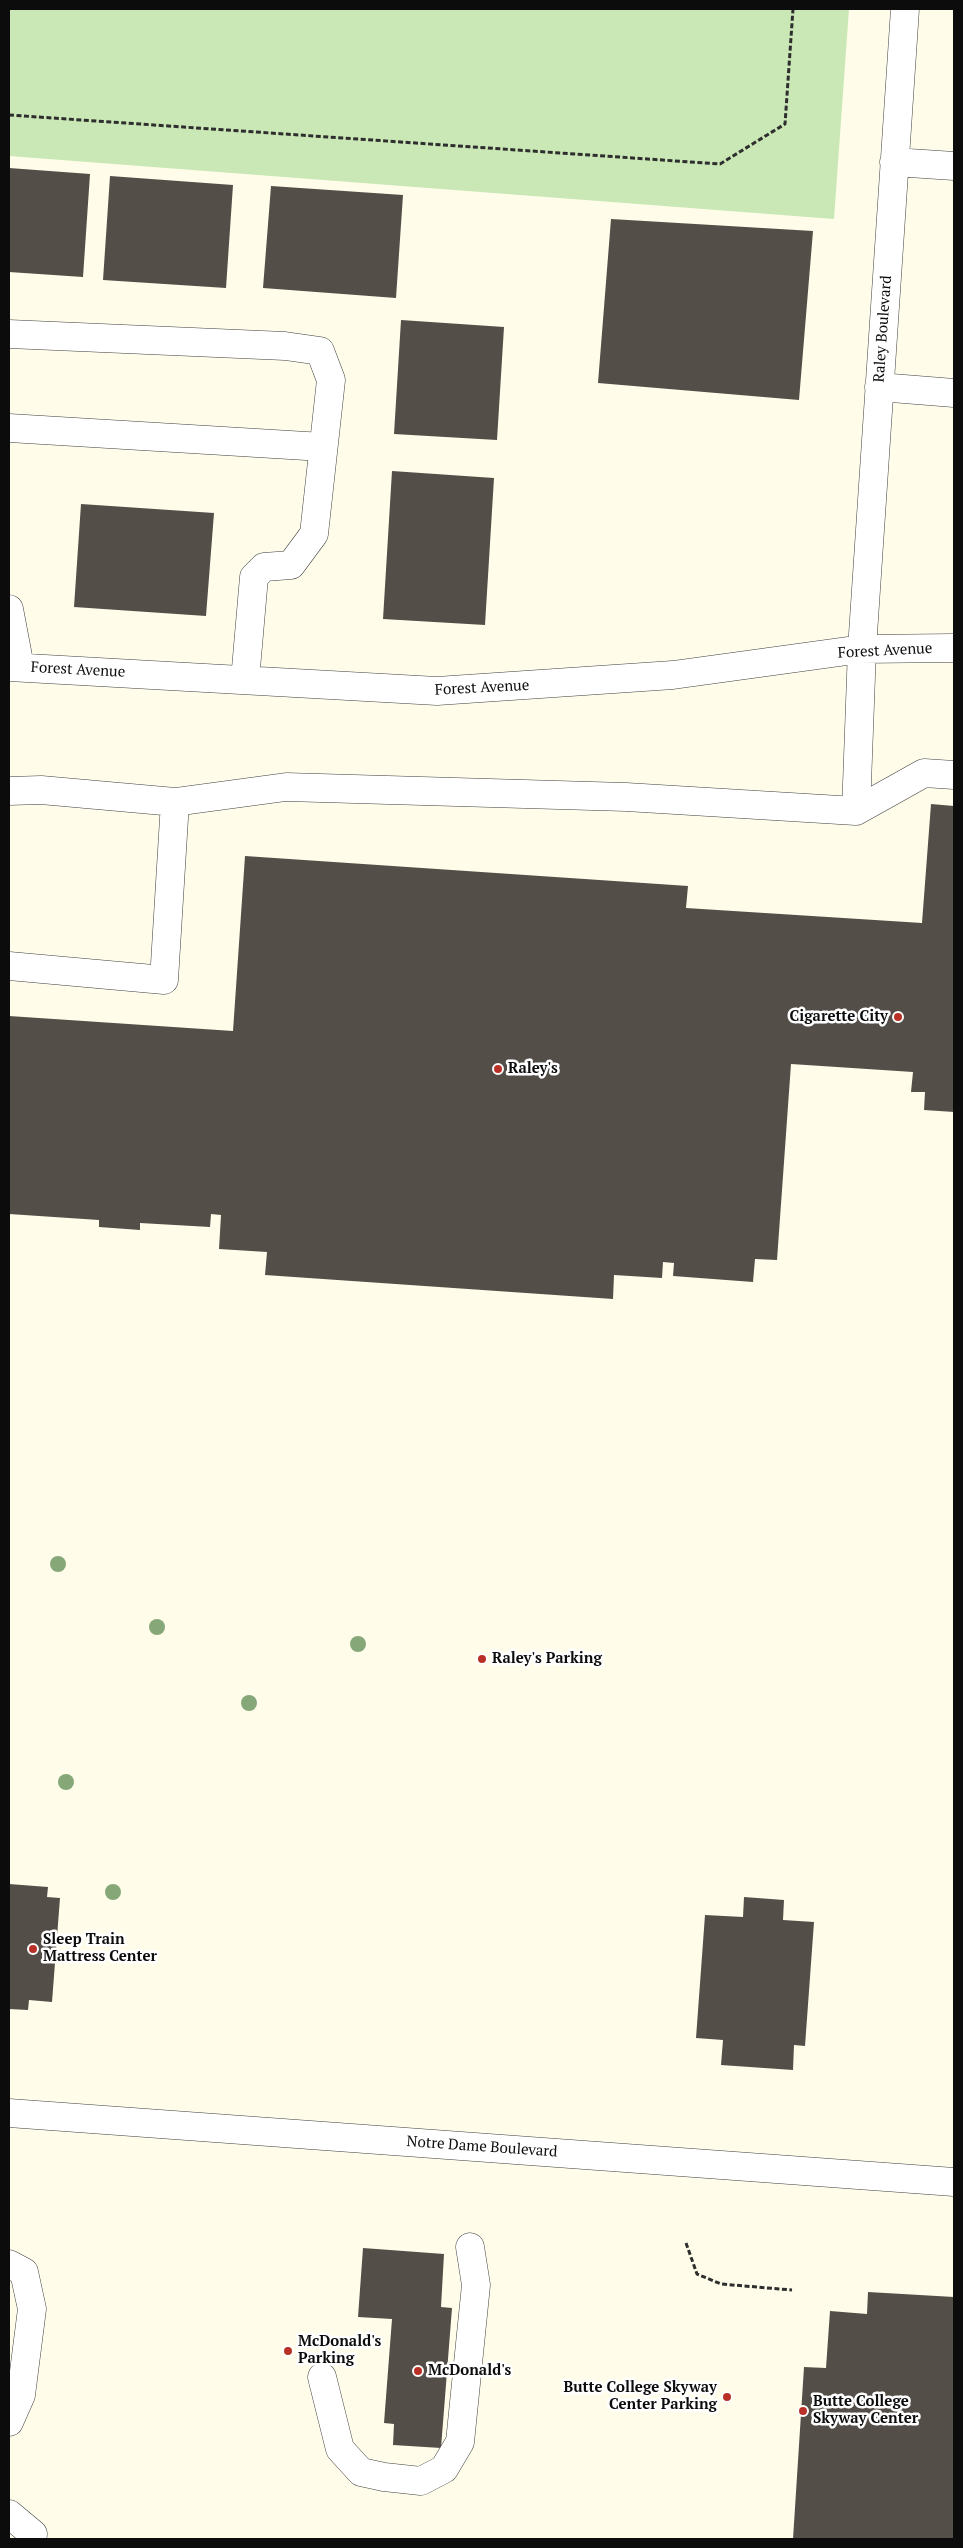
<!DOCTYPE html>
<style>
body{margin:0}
#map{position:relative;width:963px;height:2548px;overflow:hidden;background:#fffdea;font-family:"PT Serif",serif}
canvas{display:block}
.frame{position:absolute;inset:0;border:10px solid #0c0c0c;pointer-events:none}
</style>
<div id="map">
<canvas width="963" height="2548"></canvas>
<div class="frame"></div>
</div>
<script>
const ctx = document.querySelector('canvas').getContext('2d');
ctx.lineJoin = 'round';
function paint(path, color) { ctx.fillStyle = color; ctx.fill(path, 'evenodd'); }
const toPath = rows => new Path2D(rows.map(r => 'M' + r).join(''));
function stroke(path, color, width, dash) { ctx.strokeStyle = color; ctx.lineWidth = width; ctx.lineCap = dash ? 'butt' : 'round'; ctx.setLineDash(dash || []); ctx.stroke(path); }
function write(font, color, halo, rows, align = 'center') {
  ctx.font = font + ' "PT Serif",serif'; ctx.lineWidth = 5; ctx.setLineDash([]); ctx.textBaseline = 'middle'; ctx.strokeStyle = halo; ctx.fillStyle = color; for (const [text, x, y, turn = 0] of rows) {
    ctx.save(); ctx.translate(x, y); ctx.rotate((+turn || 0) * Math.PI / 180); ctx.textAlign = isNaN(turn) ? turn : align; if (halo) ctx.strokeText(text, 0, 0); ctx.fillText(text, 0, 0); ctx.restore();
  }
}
paint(toPath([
 [9,9,849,9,834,219,9,156]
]), '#c9e8b5');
paint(toPath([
 [9,168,90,174,83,277,9,272],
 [110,176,233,185,226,288,103,280],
 [271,186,403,195,396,298,263,288],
 [611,219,813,231,799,400,598,383],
 [401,320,504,327,497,440,394,434],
 [392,471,494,478,485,625,383,619],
 [81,504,214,513,206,616,74,607],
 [931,804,954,806,954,1112,924,1110,925,1092,911,1092,913,1072,791,1064,777,1260,755,1259,753,1282,673,1276,674,1263,663,1262,662,1278,614,1275,613,1299,265,1275,267,1252,219,1249,221,1215,211,1214,210,1227,140,1223,140,1230,99,1227,99,1220,9,1214,9,1016,233,1031,245,856,688,886,686,908,922,923],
 [9,1884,48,1887,47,1897,60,1898,52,2002,29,2000,28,2010,9,2009],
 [744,1897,784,1900,783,1920,814,1922,805,2046,794,2045,793,2070,721,2065,723,2040,696,2038,705,1915,743,1917],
 [363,2248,444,2254,441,2307,452,2308,441,2448,393,2445,394,2424,384,2423,392,2319,358,2317],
 [868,2292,954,2297,954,2539,793,2539,804,2367,826,2368,830,2311,867,2314]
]), '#544e48');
const minor = toPath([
 [894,162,954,166],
 [9,334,285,346,320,351,331,380,314,534,291,565,264,567,254,577,245,680],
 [879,387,954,393],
 [9,428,323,447],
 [9,609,20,667],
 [9,667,437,691,673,675,862,649,954,648],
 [9,791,41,790,175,802,164,980,9,966],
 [175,802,286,787,626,797,856,811,862,649,905,9],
 [856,811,924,773,954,775],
 [9,2113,954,2182],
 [9,2264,24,2272,32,2309,21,2395,9,2422],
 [322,2377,340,2449,361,2472,384,2477,421,2481,444,2469,460,2442,476,2285,470,2247],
 [9,2514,33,2534]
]);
stroke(minor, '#3f3f3f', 29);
stroke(toPath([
 [9,115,720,164,785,124,793,9],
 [686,2243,697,2274,721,2284,792,2290]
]), '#2e2e2e', 3, [5, 2.5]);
stroke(minor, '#fff', 28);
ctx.fillStyle = '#86a879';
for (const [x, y] of [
 [58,1564],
 [157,1627],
 [358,1644],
 [249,1703],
 [66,1782],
 [113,1892]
]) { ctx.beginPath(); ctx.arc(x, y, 8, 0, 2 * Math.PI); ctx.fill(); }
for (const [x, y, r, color] of [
 [898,1017,5,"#b93126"],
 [498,1069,5,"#b93126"],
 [482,1659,5,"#b93126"],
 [33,1949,5,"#b93126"],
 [288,2351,5,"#b93126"],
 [418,2371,5,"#b93126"],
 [727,2397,5,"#b93126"],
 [803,2411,5,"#b93126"]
]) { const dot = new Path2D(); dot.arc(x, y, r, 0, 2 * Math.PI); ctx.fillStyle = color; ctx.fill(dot); stroke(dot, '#fff', 2); }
write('15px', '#0c0c0c', '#fff', [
 ["Raley Boulevard",883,329,-86],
 ["Forest Avenue",885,651,-3],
 ["Forest Avenue",78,670,3],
 ["Forest Avenue",482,688,-3],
 ["Notre Dame Boulevard",482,2147,4]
]);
write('bold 15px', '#0c0c0c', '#fff', [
 ["Cigarette City",888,1017,"right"],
 ["Raley's",508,1069],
 ["Raley's Parking",492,1659],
 ["Sleep Train",43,1940],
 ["Mattress Center",43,1957],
 ["McDonald's",298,2342],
 ["Parking",298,2359],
 ["McDonald's",428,2371],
 ["Butte College Skyway",717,2388,"right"],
 ["Center Parking",717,2405,"right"],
 ["Butte College",813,2402],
 ["Skyway Center",813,2419]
], 'left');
</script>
